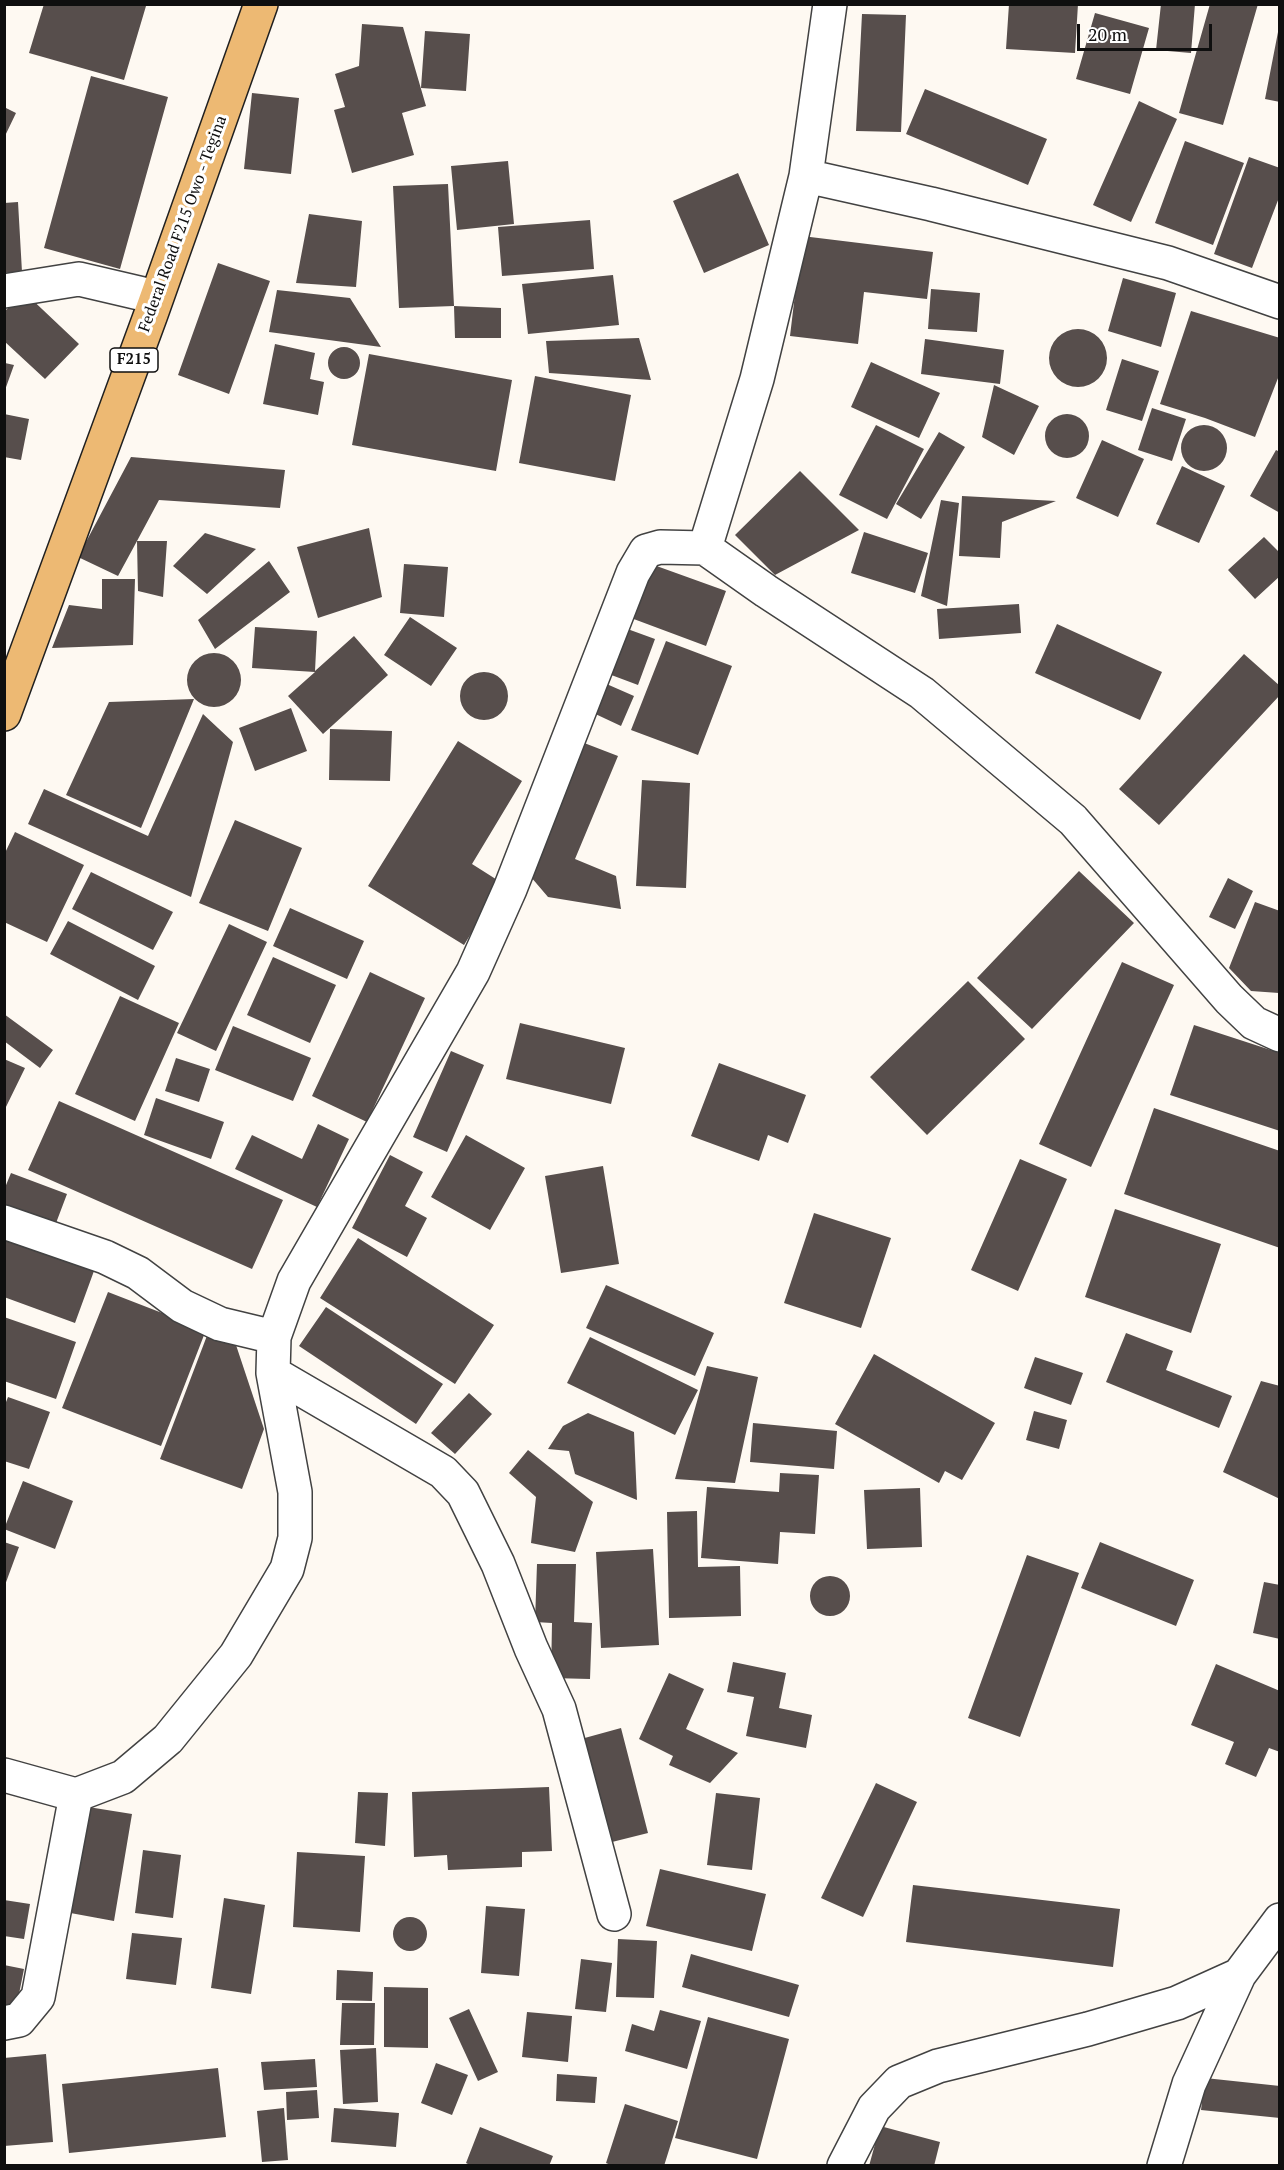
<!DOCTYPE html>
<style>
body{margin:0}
#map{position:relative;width:1284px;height:2170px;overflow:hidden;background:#fef9f2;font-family:"PT Serif",serif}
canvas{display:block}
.frame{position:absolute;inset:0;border:6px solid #0f0f0f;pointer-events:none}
.scale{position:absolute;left:1077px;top:24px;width:135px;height:27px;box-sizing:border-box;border:3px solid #0f0f0f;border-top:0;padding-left:8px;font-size:18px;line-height:21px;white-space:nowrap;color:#0f0f0f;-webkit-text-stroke:4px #fff;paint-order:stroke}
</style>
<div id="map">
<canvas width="1284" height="2170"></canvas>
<div class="frame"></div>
<div class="scale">20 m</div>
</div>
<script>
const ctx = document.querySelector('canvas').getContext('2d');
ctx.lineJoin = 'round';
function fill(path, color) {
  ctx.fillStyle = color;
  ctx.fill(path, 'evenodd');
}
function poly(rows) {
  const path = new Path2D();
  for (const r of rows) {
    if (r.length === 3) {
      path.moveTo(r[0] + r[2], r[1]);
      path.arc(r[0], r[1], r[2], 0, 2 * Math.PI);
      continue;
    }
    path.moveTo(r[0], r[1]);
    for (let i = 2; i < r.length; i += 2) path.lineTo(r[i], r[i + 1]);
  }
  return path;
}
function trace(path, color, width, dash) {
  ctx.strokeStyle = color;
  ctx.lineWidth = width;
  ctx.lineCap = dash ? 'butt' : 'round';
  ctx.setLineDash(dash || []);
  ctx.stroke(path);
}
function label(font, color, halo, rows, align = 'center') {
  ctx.font = font + ' "PT Serif",serif';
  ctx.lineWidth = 6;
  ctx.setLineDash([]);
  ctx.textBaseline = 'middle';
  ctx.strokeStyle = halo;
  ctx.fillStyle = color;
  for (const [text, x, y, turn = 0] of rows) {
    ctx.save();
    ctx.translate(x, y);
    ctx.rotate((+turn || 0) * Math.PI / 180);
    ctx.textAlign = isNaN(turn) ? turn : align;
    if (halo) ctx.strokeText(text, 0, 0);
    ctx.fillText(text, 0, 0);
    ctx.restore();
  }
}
fill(poly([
 [44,4,146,6,124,80,29,53],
 [1009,4,1078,4,1075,53,1006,49],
 [1161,4,1195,4,1191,53,1156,50],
 [1210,4,1258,4,1223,125,1179,113],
 [1095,13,1149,28,1130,94,1076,79],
 [862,14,906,15,901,132,856,131],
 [362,24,403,27,426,106,402,113,414,155,352,173,334,110,345,107,335,74,359,66],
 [425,31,470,34,466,91,421,88],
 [1278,32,1280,32,1280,102,1265,99],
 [91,76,168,97,120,269,44,248],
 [925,89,1047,139,1028,185,906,134],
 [252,93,299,98,291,174,244,169],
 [1139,101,1177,119,1131,222,1093,205],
 [4,107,16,113,4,138],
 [1185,141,1244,163,1213,245,1155,223],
 [1249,157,1280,168,1280,195,1252,268,1214,254],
 [508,161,514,224,457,230,451,166],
 [738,173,769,245,704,273,673,201],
 [448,184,454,306,501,308,501,338,455,338,454,306,399,308,393,186],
 [18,202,22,272,4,273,4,203],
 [309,214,362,221,356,287,296,283],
 [590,220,594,269,502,276,498,227],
 [802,236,933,252,927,299,864,292,858,344,790,336],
 [218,263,270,281,229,394,178,375],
 [613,275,619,325,528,334,522,284],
 [1123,278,1176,293,1161,347,1108,331],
 [931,289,980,293,977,332,928,329],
 [277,290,350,298,381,347,269,332],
 [24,292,79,344,45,379,4,341,4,312],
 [1191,311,1280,338,1280,373,1255,437,1205,418,1160,404],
 [1078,358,29],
 [639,338,651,380,549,373,546,341],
 [925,339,1004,350,1000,384,921,374],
 [275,344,315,353,310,379,324,382,318,415,263,404],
 [344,363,16],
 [369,354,512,380,496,471,352,445],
 [1122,359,1159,371,1142,421,1106,410],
 [871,362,940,393,919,438,851,407],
 [5,363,14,365,5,390],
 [535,376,631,395,615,481,519,463],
 [994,385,1039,406,1014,455,982,437],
 [1152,408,1186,419,1172,461,1138,450],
 [4,414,29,419,21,460,4,457],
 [1067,436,22],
 [876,425,924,449,887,519,839,495],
 [1204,448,23],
 [939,432,965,447,921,519,896,504],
 [1102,440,1144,459,1118,517,1076,498],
 [1276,450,1280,452,1280,513,1250,496],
 [131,457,285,470,280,508,159,500,137,541,167,541,163,597,138,591,137,541,118,576,78,557],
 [1182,466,1225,486,1199,543,1156,524],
 [800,471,859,530,775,575,735,535],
 [962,496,1056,501,1002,522,1000,558,959,556],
 [941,500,959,503,947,606,921,596],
 [369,528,382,597,318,618,297,547],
 [864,532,928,553,915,593,851,573],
 [205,533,256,549,207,594,173,566],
 [1264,537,1280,553,1280,576,1255,599,1228,570],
 [269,561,290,592,215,649,198,620],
 [404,564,448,567,444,617,400,613],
 [651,564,726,591,706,646,631,618],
 [102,579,135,579,133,645,52,648,69,605,102,609],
 [1019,604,1021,633,939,639,937,609],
 [410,617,457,648,431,686,384,655],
 [1057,624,1162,672,1140,720,1035,673],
 [255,627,317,631,315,671,354,636,388,675,323,734,288,696,315,672,252,668],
 [622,627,655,639,638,685,606,673],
 [666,641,732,666,698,755,631,730],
 [214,680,27],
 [1244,654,1280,686,1280,695,1159,825,1119,789],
 [484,696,24],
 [602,682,634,696,621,726,589,711],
 [194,699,141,828,66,795,109,702],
 [291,708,307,751,255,771,239,728],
 [203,714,233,742,191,897,28,824,44,789,148,836],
 [330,729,392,731,390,781,329,780],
 [458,741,522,781,472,864,502,883,464,945,368,886],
 [579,741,618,756,575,859,616,876,621,909,548,897,525,870],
 [642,780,690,783,686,888,636,886],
 [235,820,302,848,268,931,199,903],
 [15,832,84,865,47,942,4,922,4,855],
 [1079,871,1134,923,1032,1029,977,978],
 [91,872,173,912,153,950,72,909],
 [1228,878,1253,891,1235,929,1209,917],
 [1255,902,1280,911,1279,993,1251,991,1229,968],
 [290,908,364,941,347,979,273,946],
 [68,921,155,966,138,1000,50,954],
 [229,924,267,942,216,1051,177,1033],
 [273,957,336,985,310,1043,247,1015],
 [1122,962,1174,985,1091,1167,1039,1144],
 [370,972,425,998,367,1122,312,1096],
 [968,981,1025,1039,927,1135,870,1077],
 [120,996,179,1023,135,1121,75,1094],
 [4,1014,53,1050,40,1068,4,1041],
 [520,1023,625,1048,611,1104,506,1079],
 [1194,1025,1280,1053,1280,1131,1170,1095],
 [233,1026,311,1058,293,1101,215,1070],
 [451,1051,484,1065,447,1152,413,1137],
 [176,1058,210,1069,199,1102,165,1091],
 [4,1059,25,1068,4,1111],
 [719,1063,806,1095,788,1143,768,1135,759,1161,691,1136],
 [156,1098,224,1122,211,1159,144,1135],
 [59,1101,283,1200,252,1269,28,1170],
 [1154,1108,1280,1151,1280,1248,1124,1194],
 [318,1124,349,1139,317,1207,235,1169,252,1135,302,1159],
 [466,1135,525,1168,490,1230,431,1197],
 [390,1155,423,1172,405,1206,427,1218,407,1257,352,1228],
 [1020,1159,1067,1179,1018,1291,971,1270],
 [603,1166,619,1264,561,1273,545,1176],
 [11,1173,67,1194,53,1231,4,1212,4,1190],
 [1115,1209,1221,1244,1191,1333,1085,1297],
 [814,1213,891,1238,861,1328,784,1303],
 [4,1226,98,1260,75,1323,4,1297],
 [358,1238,494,1325,455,1384,320,1298],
 [606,1285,714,1333,695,1376,586,1328],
 [108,1292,206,1330,161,1446,62,1408],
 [326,1307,443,1384,416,1424,299,1346],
 [4,1317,76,1342,56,1399,4,1381],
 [208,1333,235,1342,264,1429,242,1489,160,1459],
 [1126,1333,1173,1351,1166,1370,1232,1396,1219,1428,1106,1382],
 [590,1337,698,1390,675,1435,567,1383],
 [874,1354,995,1423,962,1480,945,1471,939,1483,835,1424],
 [1035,1357,1083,1373,1071,1405,1024,1388],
 [707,1366,758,1377,735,1483,675,1479],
 [1261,1381,1280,1386,1280,1499,1223,1472],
 [469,1393,492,1414,455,1454,431,1433],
 [8,1397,50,1412,29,1469,4,1461,4,1407],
 [1034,1411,1067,1420,1059,1449,1026,1440],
 [588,1413,634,1432,637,1500,575,1474,569,1451,548,1449,563,1426],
 [753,1423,837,1431,834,1469,750,1462],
 [528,1450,593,1502,575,1552,531,1543,536,1497,509,1473],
 [780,1473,819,1475,815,1534,780,1532,778,1564,701,1558,707,1487,779,1492],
 [23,1481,73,1501,55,1549,4,1529],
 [920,1488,922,1547,867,1549,864,1490],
 [697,1511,698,1567,740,1566,741,1616,669,1618,667,1512],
 [4,1542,19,1547,5,1585,4,1585],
 [1100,1542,1194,1580,1176,1626,1081,1588],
 [653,1549,659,1645,601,1648,596,1552],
 [1027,1555,1079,1573,1020,1737,968,1718],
 [537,1564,576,1564,574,1622,592,1623,590,1679,551,1678,552,1623,535,1622],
 [830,1596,20],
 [1264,1582,1280,1585,1280,1639,1253,1633],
 [733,1662,786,1673,779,1708,812,1715,806,1748,746,1736,754,1697,727,1692],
 [1216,1664,1280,1691,1280,1752,1269,1748,1256,1777,1225,1764,1234,1742,1191,1725],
 [669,1673,704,1689,686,1729,738,1753,710,1783,669,1765,673,1756,639,1739],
 [621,1728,648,1833,608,1843,581,1739],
 [876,1783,917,1802,863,1917,821,1898],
 [549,1787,552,1851,522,1852,522,1867,448,1870,447,1855,414,1857,412,1792],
 [358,1792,388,1793,385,1846,355,1843],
 [716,1793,760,1798,752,1870,707,1865],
 [82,1806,132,1814,114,1921,65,1912],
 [143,1850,181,1855,173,1918,135,1913],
 [297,1852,365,1856,360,1932,293,1927],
 [660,1869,766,1894,752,1951,646,1926],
 [913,1885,1120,1909,1113,1967,906,1942],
 [224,1898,265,1905,251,1994,211,1988],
 [4,1900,30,1904,24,1939,4,1936],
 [486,1906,525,1909,519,1976,481,1973],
 [410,1934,17],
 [132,1933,182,1938,176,1985,126,1979],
 [618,1939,657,1941,654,1998,616,1997],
 [691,1954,799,1985,789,2017,682,1987],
 [581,1959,612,1963,606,2012,575,2009],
 [4,1965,24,1969,16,2009,4,2006],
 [337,1970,373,1972,372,2001,336,2000],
 [384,1987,428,1988,428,2048,384,2047],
 [342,2003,375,2003,374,2045,340,2045],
 [469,2009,498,2072,478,2081,449,2018],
 [660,2010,701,2021,687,2069,625,2051,632,2024,654,2031],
 [527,2012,572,2016,568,2062,522,2057],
 [708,2017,789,2039,757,2159,675,2138],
 [376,2048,378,2102,343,2104,340,2050],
 [46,2054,53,2142,4,2146,4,2058],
 [315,2059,317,2087,264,2090,261,2062],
 [436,2063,468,2075,452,2115,421,2103],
 [218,2068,226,2137,69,2153,62,2084],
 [557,2074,597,2077,595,2103,556,2101],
 [1205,2078,1280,2086,1280,2118,1201,2110],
 [317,2090,319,2118,287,2120,286,2092],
 [625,2104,678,2121,664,2166,613,2166,606,2163],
 [284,2108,288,2160,262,2162,257,2111],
 [334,2108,399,2113,396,2147,331,2142],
 [880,2126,940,2142,934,2166,869,2166],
 [480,2127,553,2156,549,2166,472,2166,466,2163]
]), '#574e4c');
const minor = poly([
 [806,176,931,204,1168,263,1280,302],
 [4,291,79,279,156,297],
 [705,548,757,379,806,176,830,4],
 [4,1222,105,1257,138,1273,182,1306,220,1324,274,1337],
 [273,1373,443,1472,463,1493,498,1564,531,1648,559,1709,614,1914],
 [4,1775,76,1795,123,1777,168,1739,236,1655,287,1569,295,1538,295,1492,273,1373,274,1337,294,1281,473,972,510,889,633,573,646,551,660,547,705,548,766,591,922,693,1073,820,1229,999,1254,1023,1280,1035],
 [4,2023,19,2020,38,1997,76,1795],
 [844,2166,874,2108,899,2082,938,2066,1088,2029,1177,2003,1239,1975],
 [1164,2166,1189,2084,1239,1975,1280,1920]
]);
const major = poly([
 [4,714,151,314,261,4]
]);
trace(minor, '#424242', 36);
trace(major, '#202020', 36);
trace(minor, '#fff', 33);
trace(major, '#edb973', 33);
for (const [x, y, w] of [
 [134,360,48]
]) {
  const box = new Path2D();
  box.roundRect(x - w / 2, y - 12, w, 24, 4.5);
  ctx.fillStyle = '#fff';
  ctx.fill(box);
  trace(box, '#0f0f0f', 1.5);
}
label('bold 15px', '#0f0f0f', null, [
 ["F215",134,360]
]);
label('16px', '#0f0f0f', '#fff', [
 ["Federal Road F215 Owo - Tegina",183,224,-70]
]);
</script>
